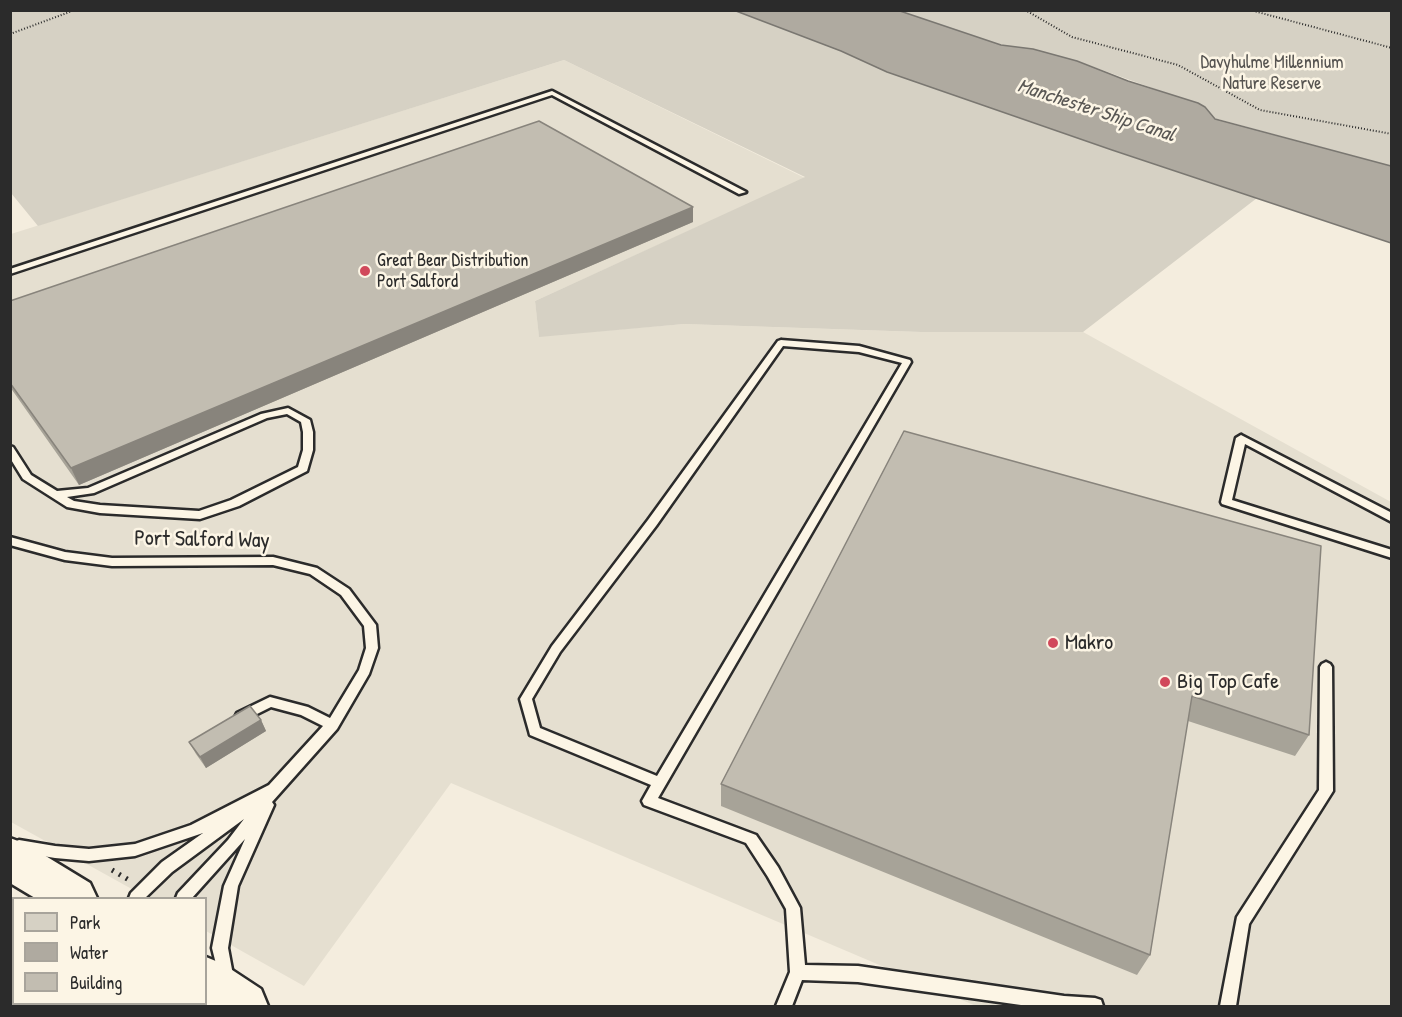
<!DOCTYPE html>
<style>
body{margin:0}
#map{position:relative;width:1402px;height:1017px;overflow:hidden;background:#f4edde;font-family:"Patrick Hand",sans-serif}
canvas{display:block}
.frame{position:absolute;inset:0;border:12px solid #2b2b2b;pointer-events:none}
.legend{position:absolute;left:12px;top:897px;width:195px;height:108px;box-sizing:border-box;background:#fcf5e5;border:2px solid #a8a49b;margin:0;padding:8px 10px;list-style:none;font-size:18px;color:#2b2b2b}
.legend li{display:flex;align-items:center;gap:12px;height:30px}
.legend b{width:30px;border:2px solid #a8a49b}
</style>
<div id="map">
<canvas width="1402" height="1017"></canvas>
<div class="frame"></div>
<ul class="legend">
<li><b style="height:16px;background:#d6d1c4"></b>Park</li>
<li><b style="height:16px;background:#afaaa0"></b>Water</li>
<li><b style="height:16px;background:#c2bdb1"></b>Building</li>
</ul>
</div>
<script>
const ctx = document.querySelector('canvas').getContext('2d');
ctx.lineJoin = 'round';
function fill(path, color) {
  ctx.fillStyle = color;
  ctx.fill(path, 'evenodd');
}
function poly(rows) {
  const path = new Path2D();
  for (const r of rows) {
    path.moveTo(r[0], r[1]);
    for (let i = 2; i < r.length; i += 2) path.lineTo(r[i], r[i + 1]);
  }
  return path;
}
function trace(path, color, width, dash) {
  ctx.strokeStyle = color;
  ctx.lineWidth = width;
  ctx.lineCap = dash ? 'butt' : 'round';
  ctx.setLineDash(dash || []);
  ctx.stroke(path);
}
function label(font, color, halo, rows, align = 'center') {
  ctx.font = font + ' "Patrick Hand",sans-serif';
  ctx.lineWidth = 5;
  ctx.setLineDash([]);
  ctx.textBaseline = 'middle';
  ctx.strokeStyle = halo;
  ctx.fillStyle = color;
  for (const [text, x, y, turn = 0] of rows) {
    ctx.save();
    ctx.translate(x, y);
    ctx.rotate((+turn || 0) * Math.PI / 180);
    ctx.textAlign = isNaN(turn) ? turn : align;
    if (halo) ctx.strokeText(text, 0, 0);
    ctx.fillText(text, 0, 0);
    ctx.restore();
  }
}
fill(poly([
 [564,60,805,178,535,301,539,336,684,324,921,332,1083,332,1391,502,1391,1006,976,1006,451,783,304,986,206,931,206,898,148,898,11,822,11,234]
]), '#e5dfd0');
fill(poly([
 [10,11,736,11,841,51,887,72,1257,198,1083,332,921,332,684,324,539,337,535,301,805,177,564,60,38,226,11,193],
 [900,11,1391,11,1391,166,1214,118,1205,107,1077,61,1033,49,1001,45]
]), '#d6d1c4');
const water = poly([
 [736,11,900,11,1001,45,1033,49,1077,61,1128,81,1198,103,1205,107,1215,119,1391,166,1391,243,1112,150,887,72,841,51,736,11]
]);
fill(water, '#afaaa0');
trace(water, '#7a7771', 1.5);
const service = poly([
 [552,91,746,192,739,194,552,95,10,274,10,269,552,91],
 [781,340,859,346,910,360,911,362,658,798,756,835,778,867,800,908,805,965,858,966,1064,996,1095,998,1101,1000,1103,1006,1028,1006,858,982,802,980,792,1006,776,1006,790,972,786,909,768,877,746,843,644,805,642,801,651,785,530,735,529,731,520,699,552,646,648,520,778,341,781,340],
 [783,346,859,352,902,363,657,776,540,728,532,699,560,652,656,526,783,346],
 [288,408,310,420,313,432,313,450,307,471,239,506,200,519,100,513,67,507,23,479,10,458,10,446,13,447,31,475,57,491,88,488,261,414,288,408],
 [287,414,301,422,303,432,303,450,298,467,231,500,199,511,100,505,74,501,67,497,94,493,267,418,287,414],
 [1241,435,1392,513,1392,522,1245,444,1232,500,1392,550,1392,558,1222,504,1221,502,1236,438,1241,435],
 [10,537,65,552,112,558,273,557,317,568,349,589,376,625,378,648,369,674,337,729,272,802,274,805,238,886,228,948,233,975,230,980,225,983,220,980,212,948,224,886,245,839,192,898,176,898,178,893,228,840,244,819,172,872,145,898,129,898,131,893,162,862,203,833,135,856,89,861,55,858,19,852,14,850,12,846,14,842,19,840,55,846,89,849,135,844,191,825,269,785,323,726,301,715,271,707,241,722,237,721,235,717,237,713,270,697,308,707,330,718,359,670,366,648,364,626,341,595,310,574,273,565,112,566,65,560,10,545,10,537],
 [1326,662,1330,664,1332,667,1333,791,1249,924,1236,1006,1220,1006,1237,917,1319,790,1320,667,1322,664,1326,662],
 [57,1004,74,1004,73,1006,56,1006,57,1004]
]);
const trunk = poly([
 [10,838,26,844,90,883,97,898,35,898,10,883,10,838],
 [10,948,14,950,14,998,10,996,10,948],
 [206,957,223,964,261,989,268,1006,201,1006,197,1004,206,1004,206,957],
 [28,1004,81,1004,82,1006,29,1006,28,1004]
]);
trace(service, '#2b2b2b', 5);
trace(trunk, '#2b2b2b', 5);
trace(poly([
 [1025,10,1072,37,1178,65,1260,110,1392,134],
 [1250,10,1392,48],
 [10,34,75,10]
]), '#2b2b2b', 2, [1, 2]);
trace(poly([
 [112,870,129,880],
 [170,1006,172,1004]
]), '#2b2b2b', 5, [2, 6]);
fill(service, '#fcf5e5');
fill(trunk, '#fcf5e5');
fill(poly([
 [693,222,79,485,10,387,10,301],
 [904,431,1309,735,1295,756,1188,721,1150,955,1137,975,721,806,721,784],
 [261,720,266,731,206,768,196,754,189,742]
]), '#a7a398');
fill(poly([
 [693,207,693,222,79,485,71,468],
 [261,720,266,731,206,768,200,757]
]), '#88847c');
const building = poly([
 [539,121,693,207,71,468,10,383,10,301,539,121],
 [904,431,1321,546,1309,735,1192,696,1150,955,721,784,904,431],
 [250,706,261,720,200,757,189,742,250,706]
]);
fill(building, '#c2bdb1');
trace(building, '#88847c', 1.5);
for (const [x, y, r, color] of [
 [365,271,6,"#d1495b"],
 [1053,643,6,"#d1495b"],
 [1165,682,6,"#d1495b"]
]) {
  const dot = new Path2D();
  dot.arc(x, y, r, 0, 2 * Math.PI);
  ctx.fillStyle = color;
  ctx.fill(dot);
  trace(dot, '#fcf5e5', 2);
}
label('18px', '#565451', '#fcf5e5', [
 ["Davyhulme Millennium",1272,63],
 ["Nature Reserve",1272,84]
]);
label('18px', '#2b2b2b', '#fcf5e5', [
 ["Great Bear Distribution",377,261],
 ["Port Salford",377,282]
], 'left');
label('italic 20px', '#595754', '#fcf5e5', [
 ["Manchester Ship Canal",1096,111,18]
]);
label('22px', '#2b2b2b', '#fcf5e5', [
 ["Port Salford Way",202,540,1]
]);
label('22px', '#2b2b2b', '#fcf5e5', [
 ["Makro",1065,643],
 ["Big Top Cafe",1177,682]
], 'left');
</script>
